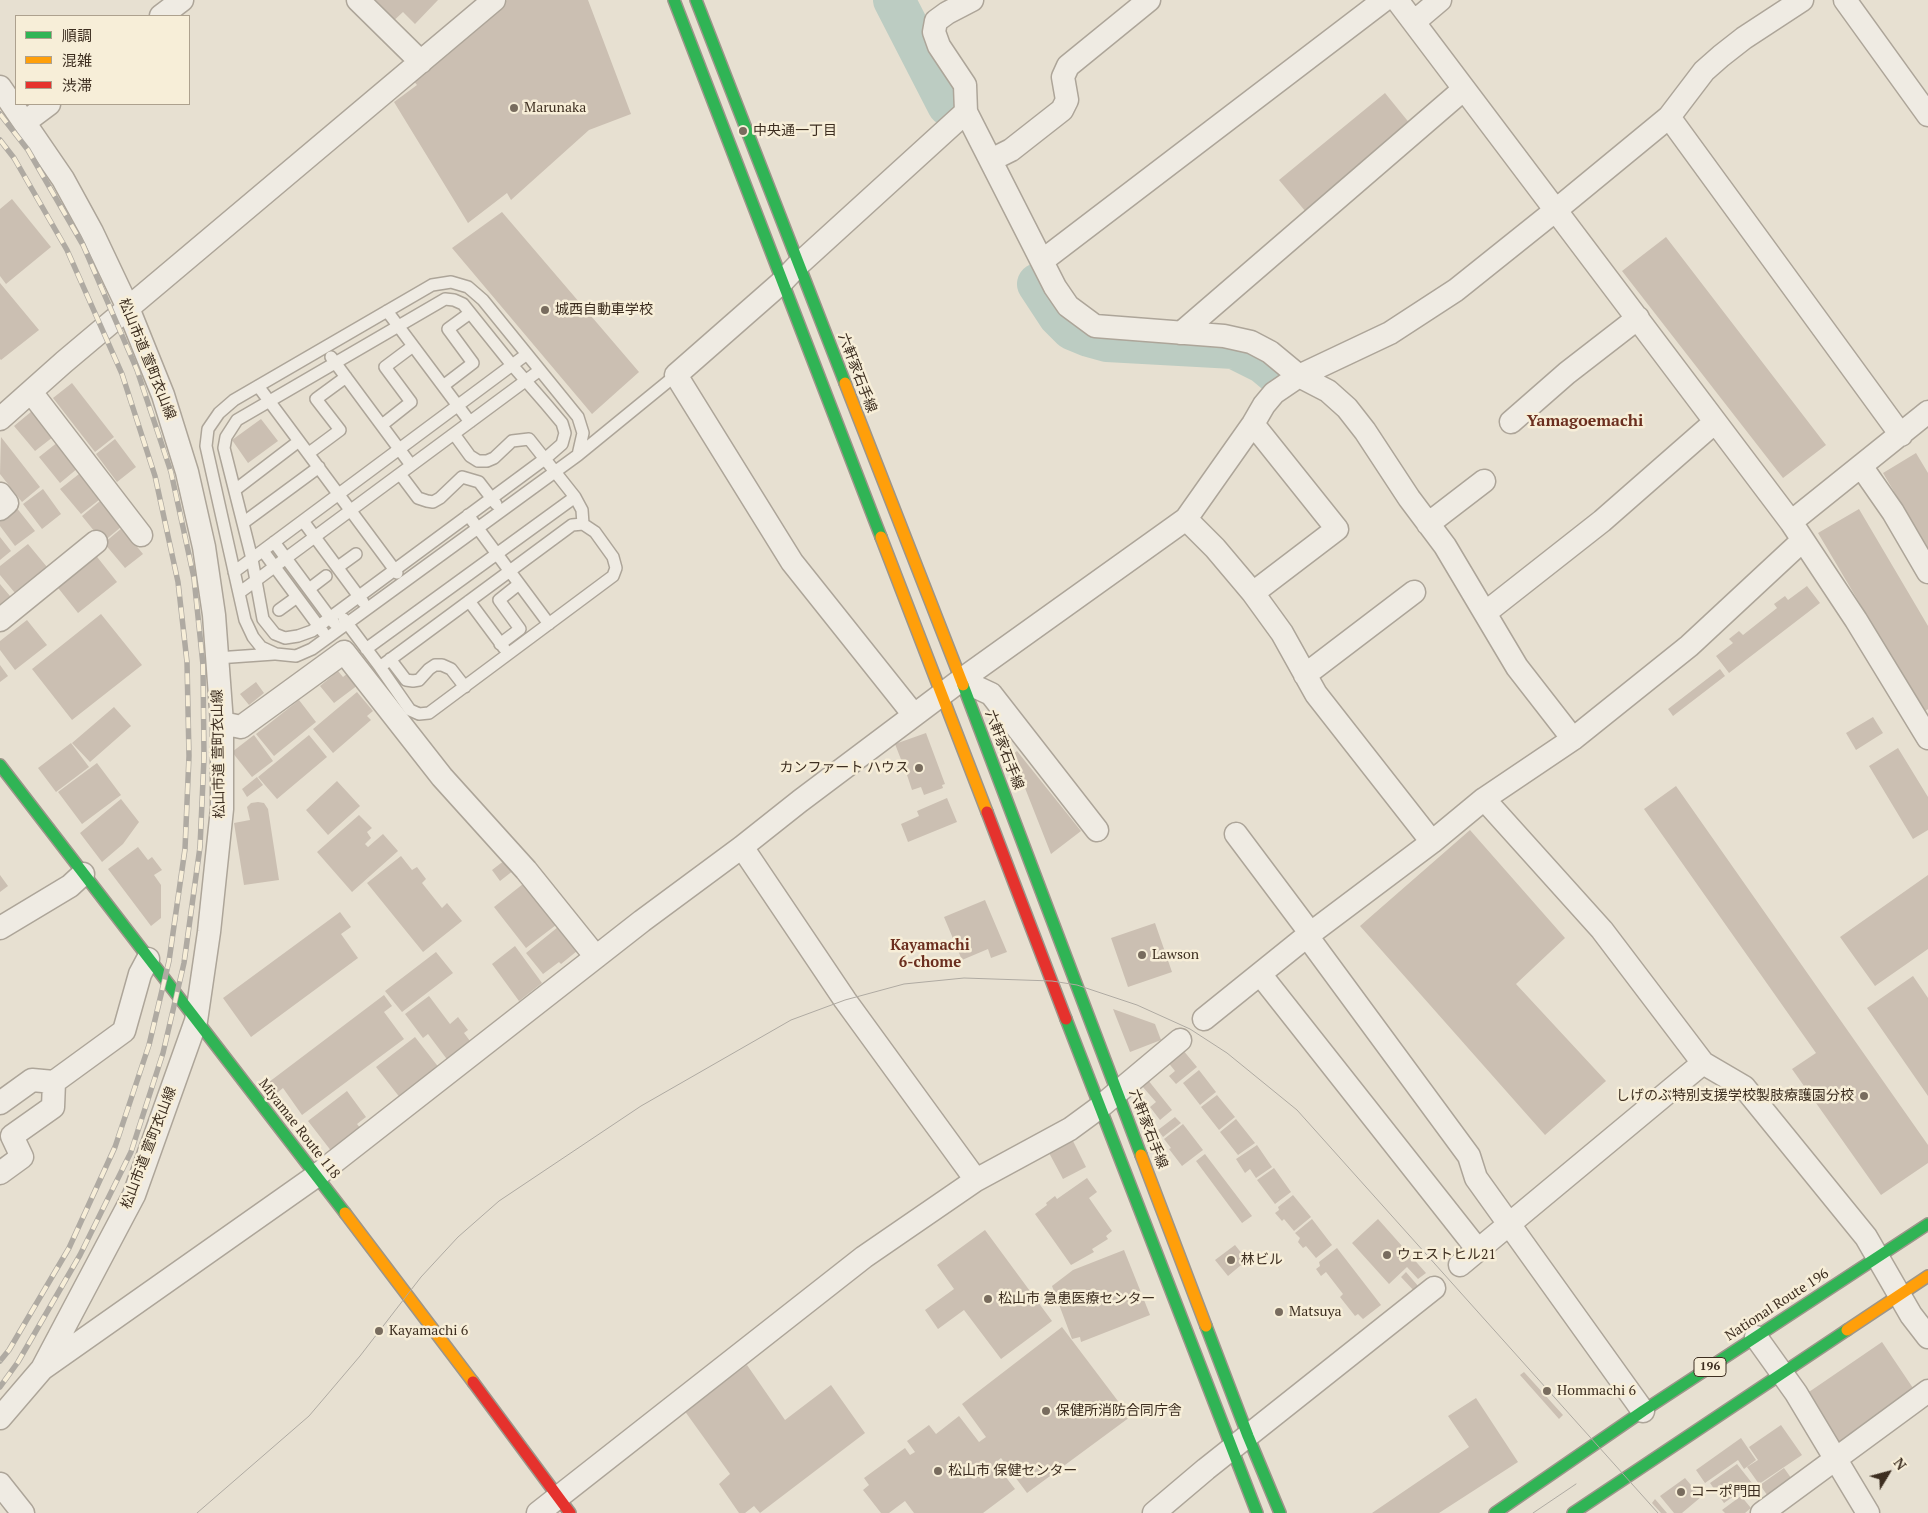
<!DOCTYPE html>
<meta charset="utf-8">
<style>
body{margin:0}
#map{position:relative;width:1928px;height:1513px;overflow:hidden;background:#e7e0d1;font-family:"PT Serif","Noto Sans JP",serif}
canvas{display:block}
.legend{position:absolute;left:15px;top:15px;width:175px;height:90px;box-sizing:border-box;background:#f7eed8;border:1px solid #ada18e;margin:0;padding:6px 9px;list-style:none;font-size:15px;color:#3d2e20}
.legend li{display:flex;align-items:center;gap:10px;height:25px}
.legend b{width:25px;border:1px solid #ada18e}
.north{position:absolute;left:1863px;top:1448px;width:50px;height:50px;-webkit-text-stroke:4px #f7eed8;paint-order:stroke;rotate:53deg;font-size:14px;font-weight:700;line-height:20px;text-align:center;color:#3d2e20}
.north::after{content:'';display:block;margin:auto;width:18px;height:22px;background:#3d2e20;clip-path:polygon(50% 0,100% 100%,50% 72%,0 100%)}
</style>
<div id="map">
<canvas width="1928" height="1513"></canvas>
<ul class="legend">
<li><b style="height:6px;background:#30b455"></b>順調</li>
<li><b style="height:6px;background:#ff9f0a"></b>混雑</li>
<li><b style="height:6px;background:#e5322d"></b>渋滞</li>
</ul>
<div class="north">N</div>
</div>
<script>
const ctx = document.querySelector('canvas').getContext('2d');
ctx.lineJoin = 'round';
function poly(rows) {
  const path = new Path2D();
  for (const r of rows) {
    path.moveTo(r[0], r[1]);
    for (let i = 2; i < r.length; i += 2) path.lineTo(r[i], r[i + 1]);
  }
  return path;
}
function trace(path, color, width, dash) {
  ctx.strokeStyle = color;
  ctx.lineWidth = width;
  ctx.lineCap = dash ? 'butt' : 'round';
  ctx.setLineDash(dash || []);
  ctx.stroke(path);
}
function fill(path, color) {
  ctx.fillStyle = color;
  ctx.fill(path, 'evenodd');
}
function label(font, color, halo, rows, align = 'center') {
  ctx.font = font + ' "PT Serif","Noto Sans JP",serif';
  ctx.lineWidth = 5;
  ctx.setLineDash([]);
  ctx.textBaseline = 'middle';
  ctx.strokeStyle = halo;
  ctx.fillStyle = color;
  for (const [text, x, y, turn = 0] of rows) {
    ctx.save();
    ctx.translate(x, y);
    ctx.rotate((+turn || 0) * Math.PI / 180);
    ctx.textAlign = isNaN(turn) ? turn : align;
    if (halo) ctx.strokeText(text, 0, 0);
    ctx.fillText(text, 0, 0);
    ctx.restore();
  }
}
trace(poly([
 [894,0,948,105],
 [1038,284,1059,316,1072,329,1089,336,1107,341,1234,348,1264,363,1276,373]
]), '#bcccc2', 42);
fill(poly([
 [364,0,438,0,415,24,403,12,389,25],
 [507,0,588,0,631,114,589,130,511,200,507,193,468,223,394,102,417,85,412,79],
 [1385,93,1411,125,1306,212,1279,180],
 [12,199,51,247,6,284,0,276,0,209],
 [502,212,639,372,592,414,452,248],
 [1666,237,1826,445,1783,478,1622,271],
 [0,283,39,330,1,360,0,359],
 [72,383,114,437,95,452,53,398],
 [32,411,53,437,35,451,14,426],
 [261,419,278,441,248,463,232,440],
 [1,437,40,487,22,502,0,474],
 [115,439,136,467,117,482,96,454],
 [58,442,78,468,60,483,39,457],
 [1916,453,1928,473,1928,549,1883,473],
 [79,474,99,500,81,514,60,489],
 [43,489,61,514,42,529,23,504],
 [100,501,121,527,103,542,82,516],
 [16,507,35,531,15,546,0,526,0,519],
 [1859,509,1928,626,1928,709,1924,712,1818,533],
 [122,528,143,554,125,568,104,543],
 [0,537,11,551,0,560],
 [28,544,47,567,15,593,0,575,0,566],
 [94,553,117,582,78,613,55,584],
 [0,584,15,602,0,614],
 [1807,586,1820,603,1729,673,1716,656,1733,643,1729,639,1739,631,1743,635,1777,608,1774,604,1785,596,1788,600],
 [101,614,142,665,72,720,32,669],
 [27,620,47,645,15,670,0,650,0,641],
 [0,665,8,676,0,682],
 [1720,669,1725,676,1673,716,1668,709],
 [338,671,343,677,348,673,358,685,334,703,320,686],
 [256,682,264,693,249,705,240,694],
 [357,692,373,711,367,716,371,720,333,753,313,729],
 [299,700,316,722,274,756,256,734],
 [114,707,131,726,90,762,72,743],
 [1873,717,1883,733,1856,750,1846,733],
 [926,733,945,784,942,785,943,788,924,795,921,787,912,790,906,772,900,772,897,764,902,762,895,744],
 [254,735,273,761,252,777,232,752],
 [309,735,327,757,277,799,258,777],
 [71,743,89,767,56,792,38,768],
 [1898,748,1928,797,1928,830,1913,839,1869,766],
 [1017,751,1081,831,1051,854,1012,755],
 [97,763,121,795,82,824,58,792],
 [257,777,263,785,247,797,242,789],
 [337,781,360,806,328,835,306,810],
 [1676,786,1928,1145,1928,1163,1881,1195,1792,1069,1816,1053,1644,809],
 [947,798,957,822,908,842,901,824,919,816,917,811],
 [121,799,139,822,123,844,102,862,80,833],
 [258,802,264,803,268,809,279,880,244,885,234,823,250,820,247,807,251,803],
 [359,815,372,828,367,832,371,838,365,844,368,847,383,834,398,851,352,892,317,852],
 [1470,830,1565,938,1516,984,1606,1081,1545,1135,1360,926],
 [138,847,148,860,152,857,162,870,154,875,161,885,161,918,151,926,108,869],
 [401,856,412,870,417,867,426,879,422,883,442,908,447,903,462,921,423,952,367,883],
 [505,860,514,870,500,881,492,870],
 [0,875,8,886,0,892],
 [1928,875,1928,949,1875,986,1840,937],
 [523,884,556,925,526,948,494,907],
 [985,900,1007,952,991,958,988,949,962,960,944,917],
 [340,912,351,927,341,934,358,958,251,1037,223,998],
 [1155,923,1172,972,1128,987,1111,938],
 [558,927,577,951,561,964,559,962,543,974,526,953],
 [515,946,542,983,519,1001,492,964],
 [436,952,453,973,402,1012,385,991],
 [1913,976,1928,998,1928,1096,1867,1008],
 [384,995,392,1006,384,1012,404,1039,302,1115,283,1088,277,1093,269,1082],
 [429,996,450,1024,458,1017,468,1030,464,1033,473,1045,449,1062,428,1034,423,1038,405,1014],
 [1113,1009,1155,1024,1161,1040,1130,1052],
 [415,1037,440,1069,401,1099,376,1067],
 [1178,1044,1197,1067,1176,1084,1169,1076,1175,1071,1163,1056],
 [1140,1070,1172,1110,1160,1120,1150,1107,1156,1102,1142,1086],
 [1199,1070,1216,1092,1200,1105,1183,1083],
 [347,1091,366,1117,357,1124,361,1129,332,1152,308,1121],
 [1217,1095,1235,1117,1219,1130,1201,1107],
 [1175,1117,1181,1123,1163,1137,1158,1130],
 [1236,1119,1255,1143,1238,1155,1220,1132],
 [1183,1124,1203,1150,1182,1166,1169,1149,1171,1148,1164,1139],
 [1072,1139,1086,1167,1063,1179,1048,1151],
 [1257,1145,1272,1167,1256,1178,1250,1169,1245,1173,1236,1159],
 [1205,1154,1252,1216,1242,1223,1196,1161],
 [1274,1168,1291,1192,1275,1204,1257,1180],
 [1087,1178,1097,1192,1089,1198,1112,1231,1106,1236,1108,1239,1092,1249,1094,1252,1071,1265,1035,1214,1047,1205,1046,1203,1055,1196,1057,1199],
 [1293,1195,1311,1217,1294,1231,1284,1219,1282,1221,1275,1213,1279,1210,1278,1207],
 [1312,1219,1332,1245,1316,1258,1306,1246,1303,1248,1298,1242,1300,1238,1295,1233],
 [1378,1219,1426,1273,1418,1279,1407,1267,1389,1284,1352,1243],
 [985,1230,1052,1321,1001,1359,964,1310,938,1329,925,1310,954,1289,937,1265],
 [1235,1245,1247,1260,1228,1276,1215,1260],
 [1337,1248,1381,1305,1363,1319,1358,1314,1355,1316,1340,1297,1343,1294,1326,1272,1321,1276,1316,1269,1320,1266,1319,1262],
 [1124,1250,1150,1315,1081,1342,1080,1337,1072,1339,1052,1286,1073,1270],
 [1406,1272,1419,1287,1415,1292,1401,1277],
 [1062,1327,1130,1417,1027,1493,1001,1458,995,1463,1015,1489,983,1513,914,1513,905,1501,889,1513,881,1513,863,1490,869,1485,864,1478,905,1448,910,1455,915,1452,907,1441,929,1425,936,1434,959,1416,979,1442,986,1437,962,1404],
 [1882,1342,1915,1391,1839,1443,1806,1394],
 [747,1365,785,1420,831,1385,865,1433,760,1513,754,1506,745,1513,739,1513,719,1484,730,1474,684,1410],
 [1524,1372,1563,1415,1559,1419,1520,1375],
 [1476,1398,1518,1462,1439,1513,1372,1513,1469,1447,1448,1416],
 [1781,1425,1802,1455,1759,1484,1747,1467,1758,1460,1749,1447],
 [1741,1438,1756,1460,1744,1469,1738,1460,1705,1483,1696,1470],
 [1737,1464,1752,1483,1724,1503,1710,1483],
 [1784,1468,1794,1482,1770,1499,1760,1485],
 [1685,1478,1701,1497,1682,1513,1674,1513,1660,1496],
 [1741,1496,1751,1508,1745,1513,1725,1513,1722,1510],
 [1655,1499,1667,1513,1661,1513,1652,1503]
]), '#cbbfb2');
const lane = poly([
 [445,299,454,300,463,304,512,365,546,404,562,423,565,433,562,444,546,458,312,631,298,636,285,638,275,634,263,619,252,559,224,448,226,437,237,420,445,299],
 [387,311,470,422],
 [331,357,411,465],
 [258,386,397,573],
 [443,386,473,363,448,329,470,313],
 [382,425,411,402,385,367,413,346],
 [454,434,470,456,478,461,487,461,494,458,512,441,529,439,575,497,582,510,583,524],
 [309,453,340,430,316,399,346,377],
 [578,455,583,433,578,417,483,300,468,287,451,282,432,285,234,400,219,413,208,429,206,446,245,620,253,637,261,647,276,654,296,656,312,649,578,455,676,375],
 [400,474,418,498,427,501,433,502,440,498,462,477,479,482,496,504],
 [235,490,299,441],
 [468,515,549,624],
 [303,521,363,602],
 [243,523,319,467],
 [274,542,334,623],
 [263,551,323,632],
 [338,567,356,554],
 [234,572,527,354],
 [309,589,326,576],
 [239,593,540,370],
 [469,601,504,648],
 [279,610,297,597],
 [344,619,380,667,572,525,583,524,595,532,613,557,616,568,613,576,429,713,419,714,410,710,380,667],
 [500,644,520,629,499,600,519,584],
 [366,649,575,497],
 [217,658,274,654],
 [390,659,406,680,413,681,419,680,429,669,435,665,442,665,451,669,465,687]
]);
const street = poly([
 [358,0,421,62],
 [972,0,947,13,936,21,934,32,939,46,965,85,966,112,1055,287,1068,306,1095,326,1224,336,1251,342,1270,352,1299,376,1328,391,1347,408,1365,431,1409,498,1445,546,1517,667,1573,739],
 [1397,0,1791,522,1856,620,1928,738],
 [1845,0,1928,115],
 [161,16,182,0],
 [1414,22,1440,0],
 [0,87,63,179,92,232,128,308,163,395,187,472,204,547,214,615,222,723,222,809,209,932,196,1021,134,1195,42,1369,0,1418],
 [1669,117,1901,435],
 [25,122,49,104],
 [991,160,1011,150,1062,110,1067,100,1063,77,1068,66,1149,0],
 [1042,261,1384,0],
 [1181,333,1464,89],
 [31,392,141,535],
 [0,419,64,362,494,0],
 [1511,422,1567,373,1638,318],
 [1253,424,1337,529,1253,593],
 [1861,466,1893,512,1928,572],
 [0,494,7,503,0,509],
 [1186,519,1215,548,1253,593,1282,633,1316,694,1432,842],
 [1791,522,1928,412],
 [1428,524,1484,481],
 [1485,613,1602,521,1715,422],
 [0,620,96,542],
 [1305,675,1414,592],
 [961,680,991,694,1097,830],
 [914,715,792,562,676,375,782,282,799,264,966,112],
 [222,723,241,727,344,652,442,777,526,870,596,957],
 [1484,799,1602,930,1703,1063,1744,1087,1866,1237,1911,1315,1928,1337],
 [1236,834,1311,934],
 [742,847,845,1000,976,1180],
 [0,928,70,886,83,874],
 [1307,936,1469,1156,1476,1178,1643,1411],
 [1260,974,1478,1250],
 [1204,1019,1307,936,1432,842,1484,799,1573,739,1689,646,1802,541],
 [0,1103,32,1080,54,1082],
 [0,1173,22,1157,12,1136,53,1107,54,1082,124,1031,140,974,148,959],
 [1460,1265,1703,1063],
 [1756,1337,1796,1393,1868,1513],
 [42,1369,316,1176,642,921,742,847,800,801,961,680,1186,519,1253,424,1264,405,1274,393,1299,376,1390,333,1456,290,1556,210,1669,117,1704,71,1721,56,1744,38,1802,0],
 [0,1484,23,1513],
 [538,1513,864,1257,976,1180,1070,1129,1100,1107,1180,1040],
 [1154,1513,1206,1469,1434,1288],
 [1762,1513,1928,1391]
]);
const fast = poly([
 [674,0,881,537],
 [696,0,845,383],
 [963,685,1141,1155],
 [0,765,345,1213],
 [1066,1019,1257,1513],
 [1206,1326,1248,1436,1280,1513],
 [1495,1513,1643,1411,1928,1224],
 [1573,1513,1847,1330]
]);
const slow = poly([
 [845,383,963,685],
 [881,537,987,812],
 [1141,1155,1206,1326],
 [345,1213,473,1382],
 [1847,1330,1928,1276]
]);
const jam = poly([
 [987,812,1066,1019],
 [473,1382,570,1513]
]);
trace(lane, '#ada599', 14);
trace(street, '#ada599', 25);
trace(fast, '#9c958a', 14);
trace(slow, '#9c958a', 14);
trace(jam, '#9c958a', 14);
trace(lane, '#efebe3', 11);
trace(street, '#efebe3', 22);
trace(fast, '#30b455', 11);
trace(slow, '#ff9f0a', 11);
trace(jam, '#e5322d', 11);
trace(poly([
 [197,1513,309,1416,360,1356,421,1277,458,1237,499,1201,641,1106,791,1020,845,1000,904,984,964,978,1052,981,1077,985,1137,1005,1190,1029,1227,1053,1297,1110,1658,1513],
 [1533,1513,1576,1484]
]), '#afaaa2', 1);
const rail = poly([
 [0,114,28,150,83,245,137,370,171,472,194,578,203,665,204,758,200,847,184,963,163,1053,131,1152,80,1255,18,1362,0,1387],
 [0,140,14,158,67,250,122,374,155,476,178,582,187,662,189,756,185,849,169,961,149,1045,115,1147,69,1248,9,1350,0,1361]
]);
trace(rail, '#afaaa2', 5.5);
trace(rail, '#f7eed8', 4, [11]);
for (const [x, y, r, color] of [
 [514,108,5,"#786c5e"],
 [743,131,5,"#786c5e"],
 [545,310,5,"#786c5e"],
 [919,768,5,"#786c5e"],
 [1142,955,5,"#786c5e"],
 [1864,1096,5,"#786c5e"],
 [1387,1255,5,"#786c5e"],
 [1231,1260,5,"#786c5e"],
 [988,1299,5,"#786c5e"],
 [1279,1312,5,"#786c5e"],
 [379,1331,5,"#786c5e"],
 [1547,1391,5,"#786c5e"],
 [1046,1411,5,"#786c5e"],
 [938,1471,5,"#786c5e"],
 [1681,1492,5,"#786c5e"]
]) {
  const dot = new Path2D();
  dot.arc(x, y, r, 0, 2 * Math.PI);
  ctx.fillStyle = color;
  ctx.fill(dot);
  trace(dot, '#f7eed8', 2);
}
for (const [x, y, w] of [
 [1710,1367,32]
]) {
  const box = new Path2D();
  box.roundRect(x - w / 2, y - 9.5, w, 19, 4);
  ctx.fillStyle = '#f7eed8';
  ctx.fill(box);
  trace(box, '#3d2e20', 1);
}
label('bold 12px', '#3d2e20', null, [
 ["196",1710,1367]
]);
label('14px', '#3d2e20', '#f7eed8', [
 ["Marunaka",524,108],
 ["中央通一丁目",753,131],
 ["城西自動車学校",555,310],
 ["カンファート ハウス",909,768,"right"],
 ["Lawson",1152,955],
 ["しげのぶ特別支援学校製肢療護園分校",1854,1096,"right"],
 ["ウェストヒル21",1397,1255],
 ["林ビル",1241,1260],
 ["松山市 急患医療センター",998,1299],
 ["Matsuya",1289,1312],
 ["Kayamachi 6",389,1331],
 ["Hommachi 6",1557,1391],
 ["保健所消防合同庁舎",1056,1411],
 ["松山市 保健センター",948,1471],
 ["コーポ門田",1691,1492]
], 'left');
label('14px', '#3d2e20', '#f7eed8', [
 ["松山市道 萱町衣山線",147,359,68],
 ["六軒家石手線",857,373,69],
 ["六軒家石手線",1004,750,69],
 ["松山市道 萱町衣山線",219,754,-91],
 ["Miyamae Route 118",299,1129,52],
 ["六軒家石手線",1148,1129,69],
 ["松山市道 萱町衣山線",149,1148,-69],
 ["National Route 196",1777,1305,-33]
]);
label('bold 15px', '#6b2e1e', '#f7eed8', [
 ["Kayamachi",930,946],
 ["6-chome",930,963]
]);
label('bold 16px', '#6b2e1e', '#f7eed8', [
 ["Yamagoemachi",1585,421]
]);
</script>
